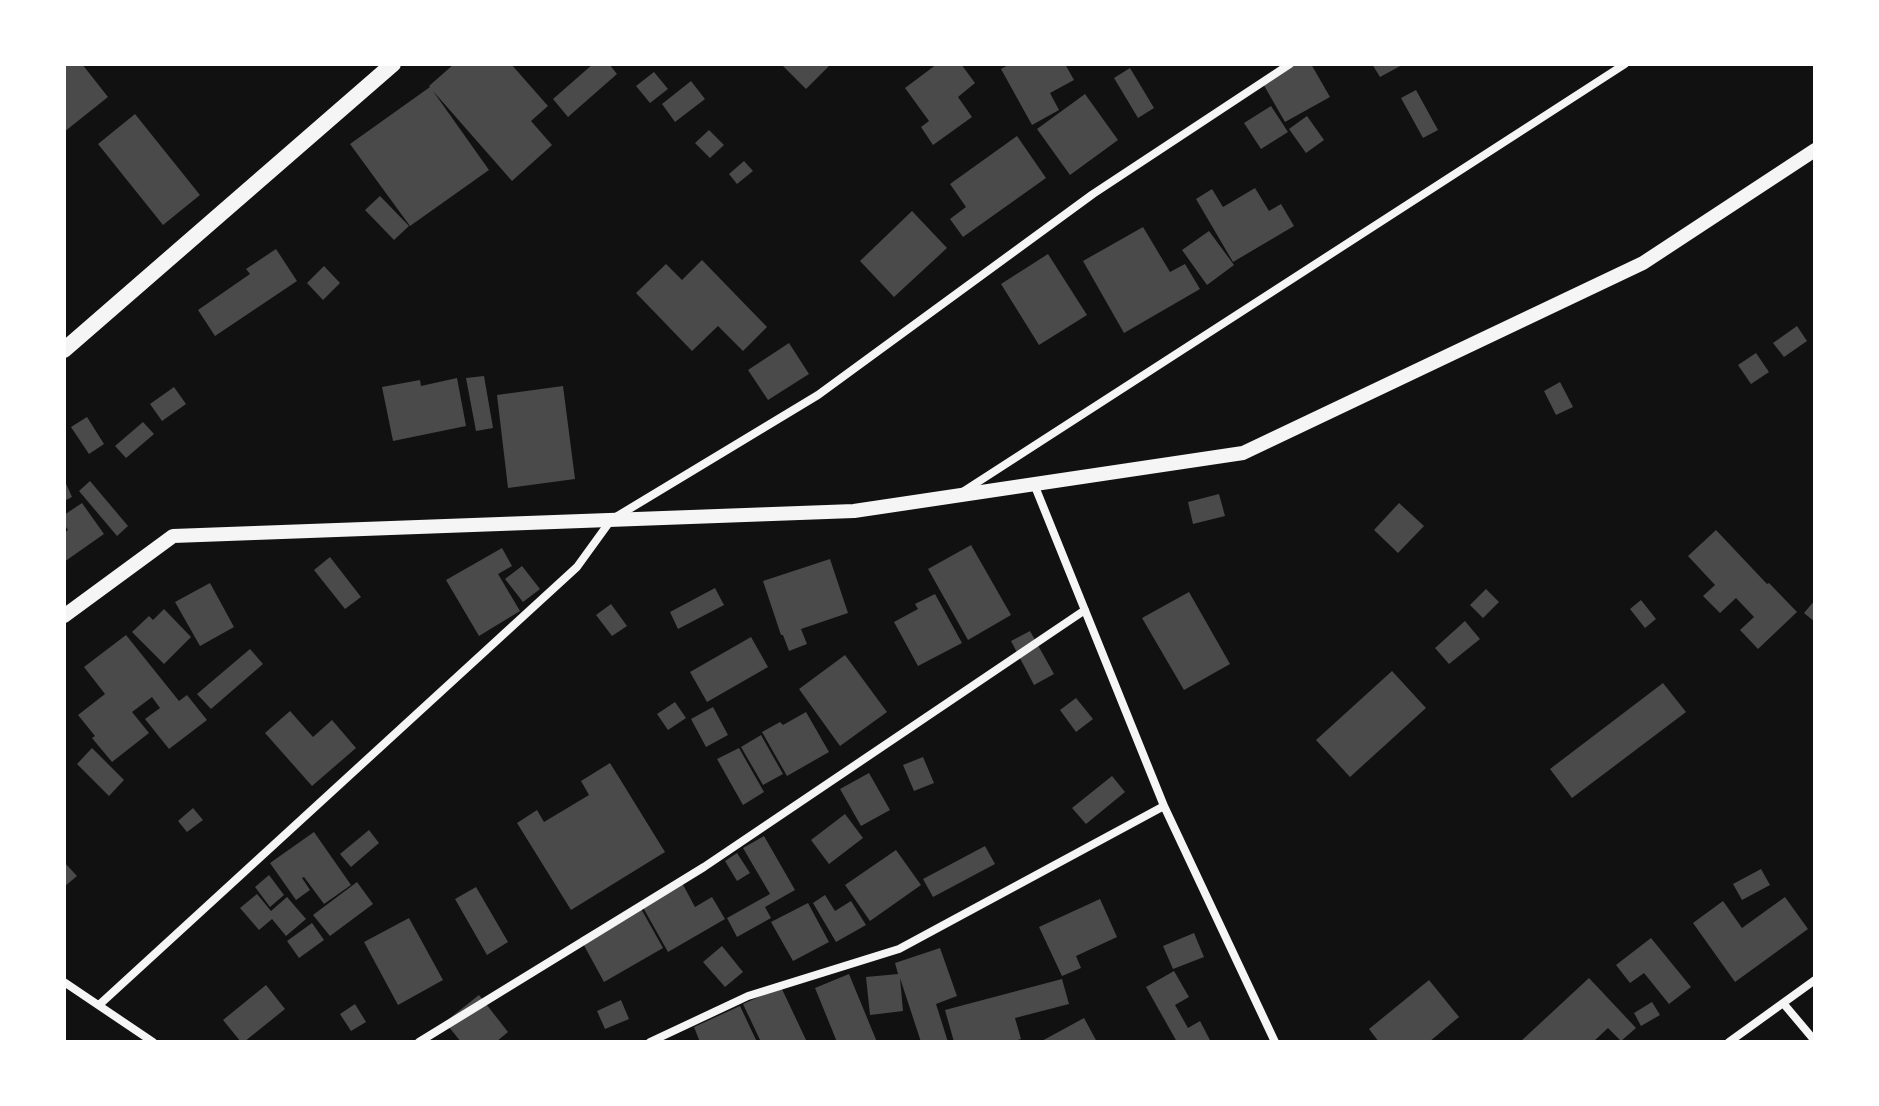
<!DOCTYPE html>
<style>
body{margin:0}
#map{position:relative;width:1879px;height:1106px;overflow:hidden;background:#111;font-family:"Alegreya Sans",sans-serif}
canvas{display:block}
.frame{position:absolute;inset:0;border:66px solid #fff;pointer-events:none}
</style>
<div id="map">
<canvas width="1879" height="1106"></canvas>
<div class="frame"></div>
</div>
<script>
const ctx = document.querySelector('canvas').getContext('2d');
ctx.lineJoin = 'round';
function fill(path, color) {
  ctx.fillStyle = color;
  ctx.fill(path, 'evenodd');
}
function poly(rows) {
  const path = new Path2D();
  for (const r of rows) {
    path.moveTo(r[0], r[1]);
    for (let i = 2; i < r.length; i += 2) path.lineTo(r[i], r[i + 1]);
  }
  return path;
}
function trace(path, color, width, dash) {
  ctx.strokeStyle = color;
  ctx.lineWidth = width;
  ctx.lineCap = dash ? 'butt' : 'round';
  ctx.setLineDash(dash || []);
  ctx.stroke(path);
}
fill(poly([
 [64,64,82,64,108,97,64,132],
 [454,64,511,64,548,106,531,121,552,145,512,181,433,91,489,170,410,226,350,144,430,87,429,86],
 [593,64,609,64,617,74,568,117,553,99],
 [781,64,831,64,806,89],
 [937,64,961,64,975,83,958,97,972,117,933,145,921,127,929,121,905,88],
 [1010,64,1065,64,1074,80,1050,93,1059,110,1032,125,1001,69],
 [1293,64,1311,64,1330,97,1285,122,1262,82],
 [1372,64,1404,64,1380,77],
 [1130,68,1154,108,1138,118,1114,78],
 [654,72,668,89,650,103,636,86],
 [691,81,705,99,675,122,662,104],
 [1416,90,1438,130,1423,138,1401,98],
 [1085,94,1118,140,1070,175,1037,129],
 [1271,106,1288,132,1261,149,1244,123],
 [135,114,200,195,163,225,98,144],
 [1307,116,1324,140,1306,153,1289,129],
 [709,130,724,145,710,158,695,143],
 [1017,136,1046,178,963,237,950,219,966,207,950,184],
 [744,161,753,171,737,184,729,174],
 [1255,188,1269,211,1281,204,1294,226,1233,262,1196,199,1212,189,1223,207],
 [380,196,409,226,394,240,365,210],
 [912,211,947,248,894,297,860,261],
 [1143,227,1170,272,1185,264,1200,289,1124,333,1083,261],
 [1209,231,1234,265,1207,285,1182,250],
 [276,249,297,281,215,336,198,310,250,274,246,269],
 [1048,254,1087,315,1039,345,1001,284],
 [702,260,767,327,743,351,718,326,692,351,636,293,666,264,682,280],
 [324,266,340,283,323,300,307,283],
 [1797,326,1807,341,1784,357,1773,343],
 [789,343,809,374,768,400,748,370],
 [1756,353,1769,372,1751,384,1738,365],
 [484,376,493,428,476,431,466,378],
 [457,378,466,426,393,441,382,387,420,380,421,386],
 [1560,382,1573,407,1556,415,1544,391],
 [563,386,575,479,508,488,497,395],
 [174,387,186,404,162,421,150,404],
 [87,417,104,444,89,454,71,427],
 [143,422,154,434,126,458,115,446],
 [64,479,72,497,64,501],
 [90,481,128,526,117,536,79,491],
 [1219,494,1225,516,1193,524,1188,502],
 [82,503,104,534,64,562,64,533,68,530,64,524,64,515],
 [1399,503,1424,526,1398,553,1374,530],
 [1716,530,1767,584,1769,583,1797,612,1758,649,1740,630,1754,617,1736,598,1720,613,1703,596,1715,585,1688,556],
 [971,545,1011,615,968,640,928,569],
 [502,548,512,566,498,574,520,611,479,636,446,580],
 [330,557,361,597,345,609,314,570],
 [830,559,848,613,801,629,807,644,789,651,783,635,781,635,763,581],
 [522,566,540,589,523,602,505,579],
 [210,583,234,627,200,646,175,602],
 [715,588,724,605,678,629,670,612],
 [1486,589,1499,602,1483,618,1470,605],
 [1189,592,1230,664,1184,690,1142,618],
 [935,594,962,643,918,666,894,622,918,609,915,604],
 [1641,600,1656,619,1645,628,1630,609],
 [1815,600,1815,622,1804,613],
 [611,604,627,626,612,636,596,615],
 [164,609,191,637,164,664,132,632,149,616,153,620],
 [1465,621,1480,639,1449,664,1435,648],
 [1030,631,1054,674,1034,685,1011,641],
 [126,635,179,701,187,695,207,720,169,749,145,719,160,708,152,697,132,712,149,733,112,762,92,738,95,736,78,715,105,694,84,667],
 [751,637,768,667,707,702,690,672],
 [250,649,263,664,211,709,197,694],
 [845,655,887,712,840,746,799,689],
 [1392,671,1426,708,1350,777,1316,740],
 [1663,683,1686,712,1572,798,1550,769],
 [1076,698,1093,719,1076,732,1060,710],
 [675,702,686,718,668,730,657,714],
 [713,707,728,735,706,747,691,719],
 [290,711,313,737,332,720,356,748,312,786,265,733],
 [806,712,829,752,787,776,762,732,780,722,783,725],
 [761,735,783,774,763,785,741,747],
 [92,748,124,780,109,796,77,764],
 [739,748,764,792,743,805,717,759],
 [923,757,934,783,914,791,903,765],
 [610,763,665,852,571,910,517,823,537,810,544,822,589,795,581,781],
 [869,773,890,810,861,826,840,789],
 [1112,776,1125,792,1086,824,1072,808],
 [193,808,203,820,187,832,178,821],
 [845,814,863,838,829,864,811,840],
 [369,830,379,843,351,867,340,854],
 [314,832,351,885,324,904,304,877,302,878,310,890,296,900,270,863],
 [764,836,795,890,765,907,771,918,737,937,727,918,770,894,743,848],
 [985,846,995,864,933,897,923,879],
 [896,850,921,885,870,921,845,885],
 [737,853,750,873,737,881,725,861],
 [64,862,77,876,64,887],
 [1761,869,1770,885,1742,900,1733,884],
 [269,875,284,895,270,907,255,887],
 [681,881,695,907,712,897,725,919,668,952,641,904],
 [357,882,373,904,330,936,313,915],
 [476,887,508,942,487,955,455,899],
 [257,894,271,911,287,897,306,919,286,936,272,919,259,930,240,908],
 [825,895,835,911,851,901,866,925,836,942,813,903],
 [1785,897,1808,929,1735,982,1693,923,1723,901,1742,928],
 [1100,899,1117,937,1076,956,1081,968,1062,976,1039,927],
 [808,903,829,942,793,961,771,922],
 [639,905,663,948,604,982,580,938],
 [409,918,443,980,398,1005,364,942],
 [312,923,324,940,299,958,287,941],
 [1194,933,1204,957,1173,969,1163,946],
 [1651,938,1691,987,1669,1004,1644,973,1630,983,1616,965],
 [722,946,743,972,725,987,703,962],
 [940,948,957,996,936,1004,948,1042,921,1042,900,978,903,1011,870,1015,866,977,898,974,895,963],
 [1174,971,1189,997,1175,1005,1188,1028,1200,1021,1211,1042,1177,1042,1146,987],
 [849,974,877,1042,837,1042,815,988],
 [1589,978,1636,1028,1621,1041,1608,1028,1593,1042,1520,1042],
 [1062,979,1069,1004,1015,1018,1021,1039,1011,1042,954,1042,945,1010],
 [1429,980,1459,1017,1429,1042,1379,1042,1369,1029],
 [266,985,285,1009,244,1042,241,1042,223,1020],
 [781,987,807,1042,761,1042,743,1004],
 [479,995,508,1032,496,1042,461,1042,445,1022],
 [621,1000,629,1019,605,1029,597,1011],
 [1652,1002,1660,1015,1641,1026,1634,1013],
 [355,1004,366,1022,351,1031,340,1014],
 [740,1006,757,1042,700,1042,694,1027],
 [1084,1018,1097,1042,1040,1042]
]), '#4a4a4a');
trace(poly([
 [964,491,1625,64],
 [1164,806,1275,1042],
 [64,982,153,1042],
 [1783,1003,1815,1041],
 [99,1005,577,567,611,520,818,395,1093,194,1290,64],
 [419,1042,704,867,1085,610],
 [650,1042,748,996,899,949,1164,806,1034,484],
 [1729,1042,1815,980]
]), '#f5f5f5', 8);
trace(poly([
 [64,616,173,536,854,511,1243,453,1643,263,1815,150]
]), '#f5f5f5', 14);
trace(poly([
 [64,350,393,64]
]), '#f5f5f5', 16);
</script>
